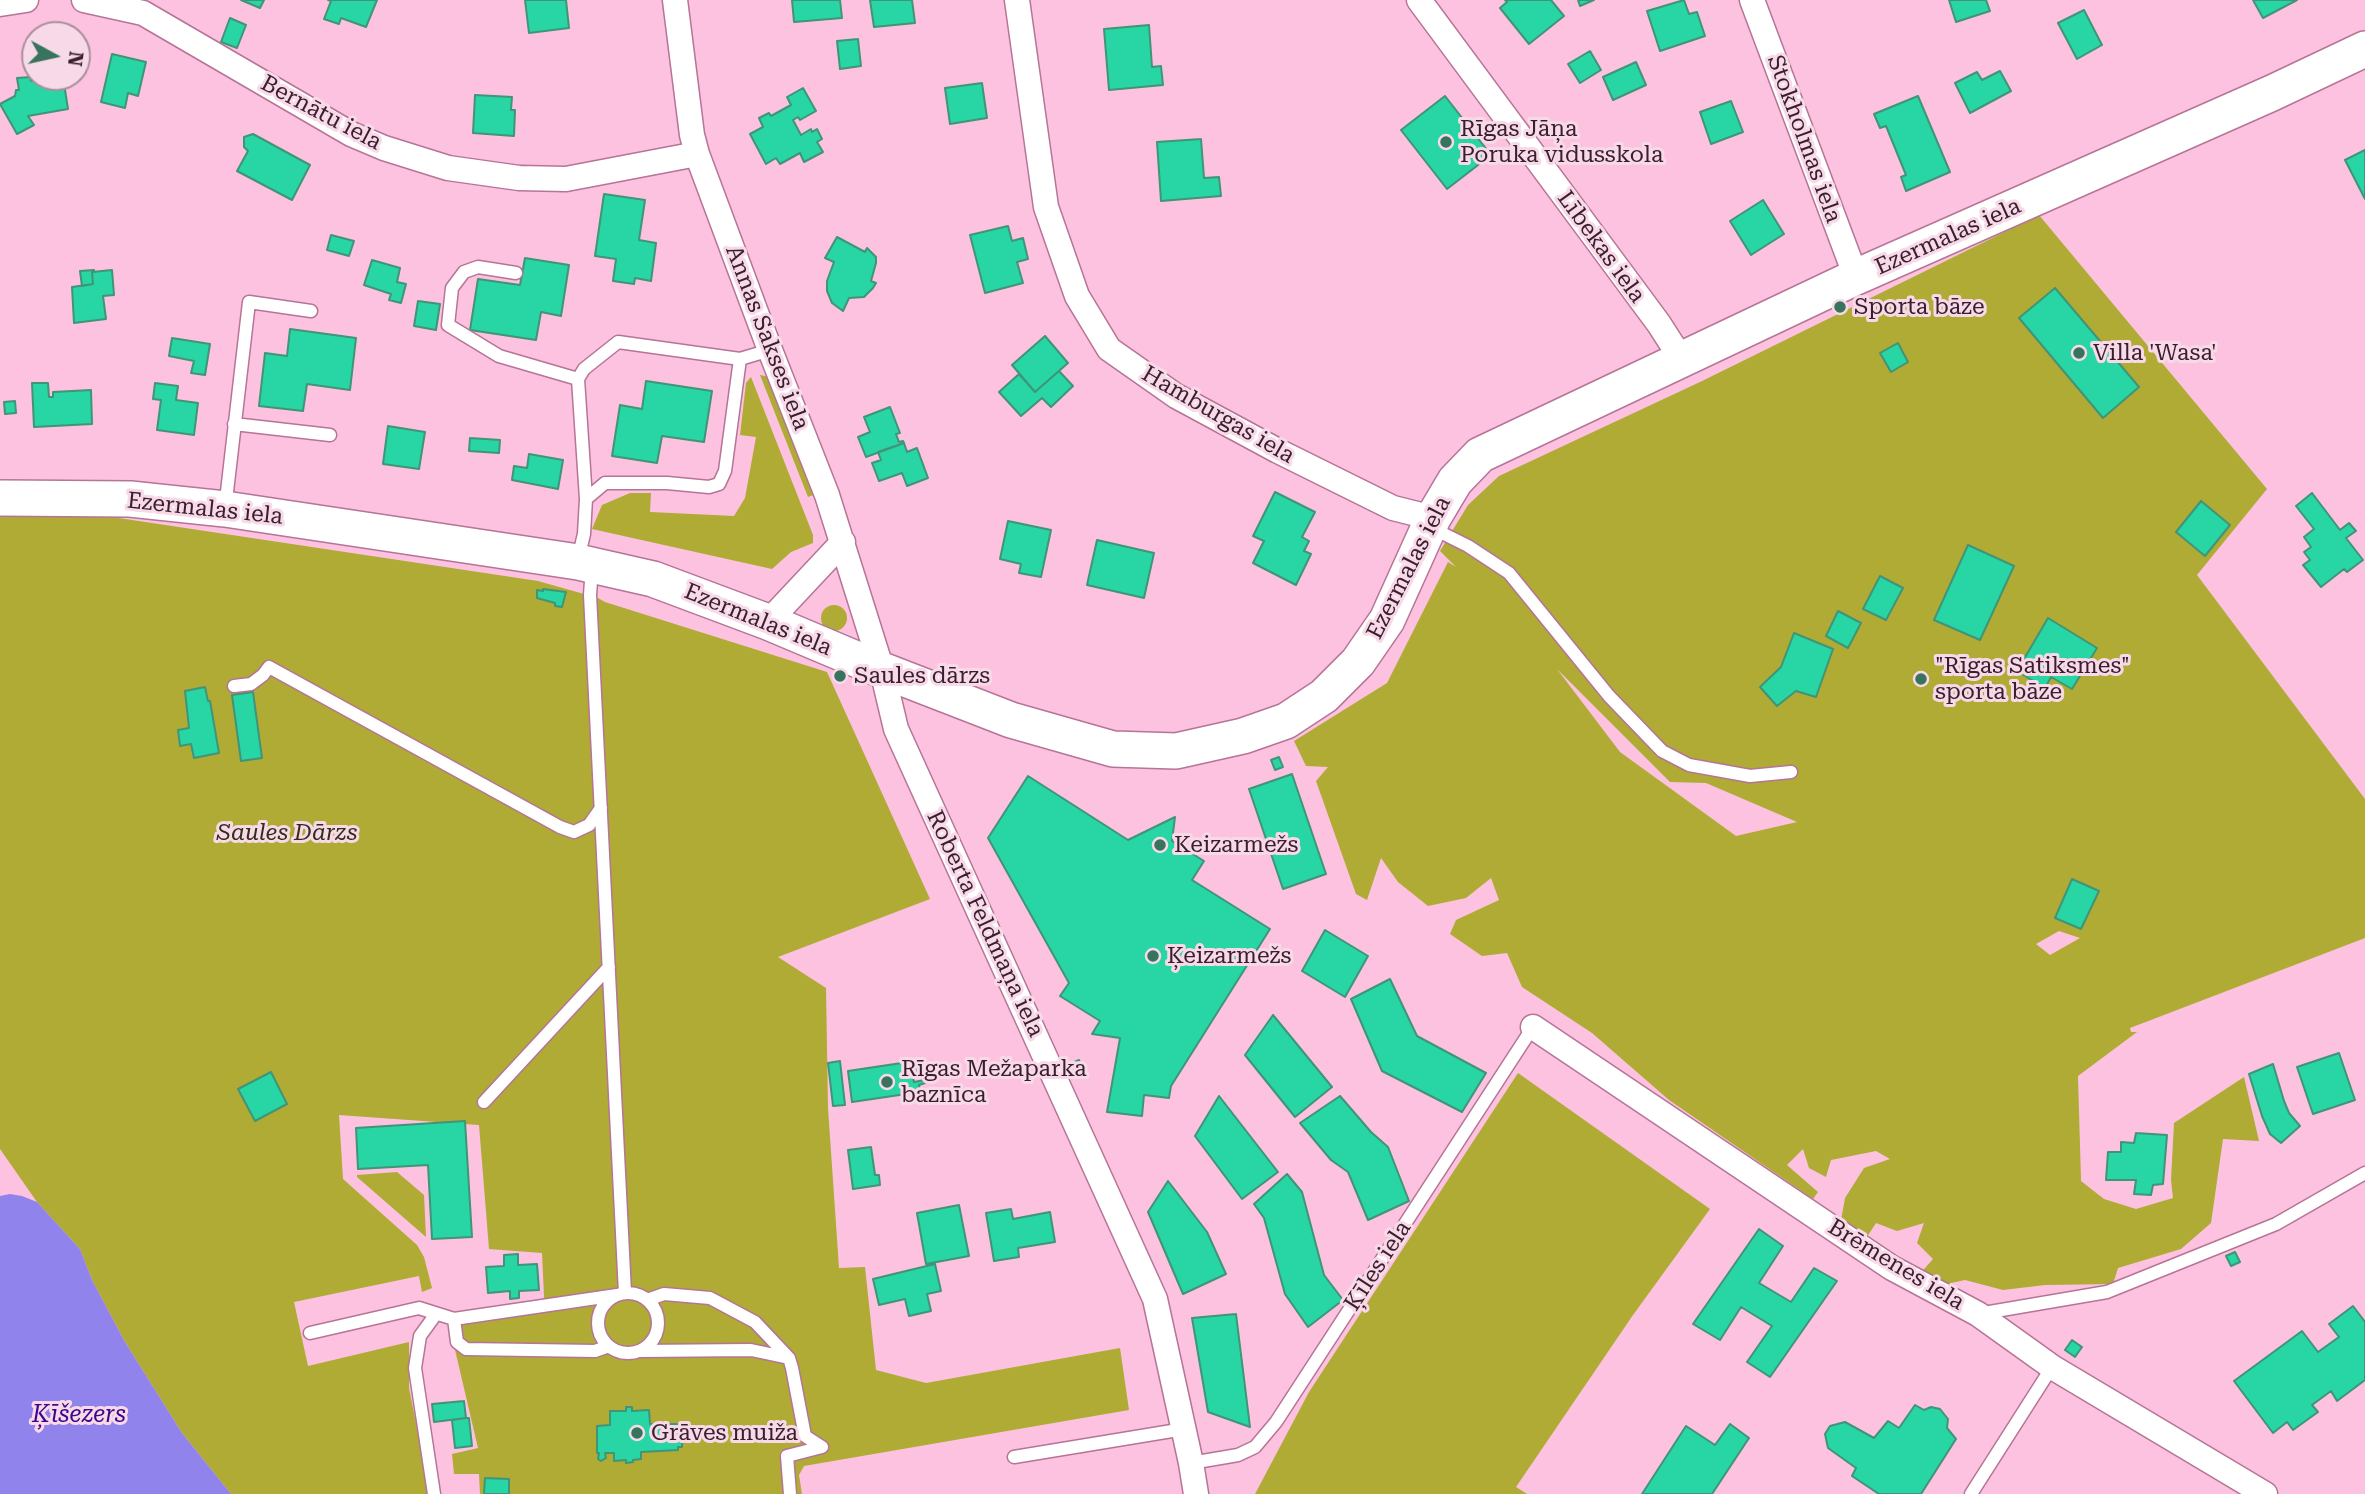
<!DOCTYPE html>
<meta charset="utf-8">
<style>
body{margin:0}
#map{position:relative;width:2365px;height:1494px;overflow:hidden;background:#fcc2df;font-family:"Roboto Serif",serif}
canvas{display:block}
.north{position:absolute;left:21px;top:21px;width:70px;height:70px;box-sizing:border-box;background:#f7d9e8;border:2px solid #ab8e9d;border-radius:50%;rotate:98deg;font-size:19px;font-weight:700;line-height:28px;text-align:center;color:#391e2d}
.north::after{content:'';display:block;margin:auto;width:24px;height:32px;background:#37735d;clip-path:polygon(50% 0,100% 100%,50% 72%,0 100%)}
</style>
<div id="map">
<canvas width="2365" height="1494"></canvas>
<div class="north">N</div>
</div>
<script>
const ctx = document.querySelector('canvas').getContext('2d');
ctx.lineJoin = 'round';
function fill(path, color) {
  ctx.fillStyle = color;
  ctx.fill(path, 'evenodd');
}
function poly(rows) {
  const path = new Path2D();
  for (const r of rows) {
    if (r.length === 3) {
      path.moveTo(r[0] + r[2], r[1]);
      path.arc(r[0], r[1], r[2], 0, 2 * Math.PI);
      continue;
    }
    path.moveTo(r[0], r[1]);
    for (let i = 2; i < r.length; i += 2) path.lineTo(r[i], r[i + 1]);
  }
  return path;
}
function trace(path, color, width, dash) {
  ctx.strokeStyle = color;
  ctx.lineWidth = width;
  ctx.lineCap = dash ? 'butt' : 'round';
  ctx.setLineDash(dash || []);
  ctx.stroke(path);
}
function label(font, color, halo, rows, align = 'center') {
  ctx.font = font + ' "Roboto Serif",serif';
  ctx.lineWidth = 6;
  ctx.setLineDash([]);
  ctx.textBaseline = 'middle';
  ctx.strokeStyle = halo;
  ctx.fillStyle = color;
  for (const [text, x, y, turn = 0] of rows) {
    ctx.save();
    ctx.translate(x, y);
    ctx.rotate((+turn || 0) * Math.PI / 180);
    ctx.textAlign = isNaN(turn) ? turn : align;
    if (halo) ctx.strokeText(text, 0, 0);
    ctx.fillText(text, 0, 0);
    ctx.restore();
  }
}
fill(poly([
 [2039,215,2267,489,2197,575,2365,799,2365,938,2130,1028,2131,1032,2137,1032,2078,1076,2081,1181,2104,1199,2136,1209,2173,1198,2171,1180,2174,1123,2244,1077,2259,1141,2223,1139,2211,1223,2181,1249,2118,1268,2113,1284,2045,1285,2003,1290,1965,1280,1942,1285,1918,1276,1933,1259,1917,1243,1924,1223,1897,1231,1876,1223,1863,1243,1840,1226,1845,1198,1864,1168,1890,1159,1876,1151,1831,1160,1826,1177,1809,1168,1803,1149,1787,1165,1818,1192,1813,1199,1669,1100,1592,1033,1522,987,1507,953,1482,956,1450,934,1456,920,1499,900,1491,878,1466,898,1428,906,1398,882,1381,858,1367,900,1356,894,1316,781,1328,767,1306,766,1294,741,1387,683,1448,562,1456,567,1440,551,1468,505,1499,476,1700,382],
 [1557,669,1670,782,1706,783,1797,822,1736,836,1620,752],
 [2059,931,2080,938,2050,955,2036,944],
 [760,375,770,377,816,494,808,497],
 [751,377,813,535,813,543,791,552,772,569,592,529,602,505,630,493,651,493,650,512,734,516,745,498,756,437,740,435,746,383],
 [0,517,112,517,538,581,598,598,605,602,827,672,930,899,778,957,826,988,828,1108,839,1268,865,1267,876,1370,926,1383,1120,1348,1129,1410,804,1466,799,1475,802,1494,480,1494,479,1474,454,1474,452,1454,478,1448,449,1324,542,1312,544,1296,542,1253,489,1249,479,1125,339,1115,343,1179,417,1245,424,1257,432,1288,422,1292,419,1276,294,1302,308,1366,409,1342,409,1388,430,1494,231,1494,182,1433,125,1342,92,1280,80,1249,37,1202,0,1149],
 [834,618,13],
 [1518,1073,1710,1209,1633,1315,1516,1487,1527,1494,1255,1494,1309,1392],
 [397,1172,424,1195,426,1237,357,1177,357,1175]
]), '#afab34');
fill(poly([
 [10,1194,22,1196,37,1202,80,1249,92,1280,125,1342,182,1433,231,1494,0,1494,0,1196]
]), '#9183ec');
const building = poly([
 [241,0,264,0,260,8,241,0],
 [328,0,377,0,366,27,341,18,339,24,324,19,331,1,328,0],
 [525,0,566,0,569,28,529,33,525,0],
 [792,0,840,0,842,18,794,22,792,0],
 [870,0,912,0,915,23,874,27,870,0],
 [1505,0,1551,0,1564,16,1529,44,1500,8,1507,2,1505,0],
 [1578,0,1594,0,1580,6,1578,0],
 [1684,0,1689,14,1697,12,1705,36,1660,51,1647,11,1684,0],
 [1949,0,1986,0,1990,11,1956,22,1949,0],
 [2253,0,2297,0,2263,18,2253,0],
 [2084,10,2102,45,2077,59,2058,23,2084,10],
 [230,18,246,25,237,48,221,42,230,18],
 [1149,25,1152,67,1161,66,1163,85,1109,90,1104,29,1149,25],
 [858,39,861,66,840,69,837,41,858,39],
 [1590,51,1601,70,1580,83,1568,64,1590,51],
 [112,54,146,62,138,96,128,93,125,108,101,102,112,54],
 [1636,62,1646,85,1613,100,1603,77,1636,62],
 [2000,71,2011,91,1970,113,1955,83,1977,72,1982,80,2000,71],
 [30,77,31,81,63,77,68,109,28,116,34,125,17,134,0,104,15,96,16,90,19,90,17,78,30,77],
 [982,83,987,118,950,124,945,88,982,83],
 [803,88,816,111,800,120,798,117,793,120,801,135,811,129,812,132,817,129,822,139,817,142,823,152,804,162,800,153,780,164,776,158,766,164,750,134,763,127,759,118,769,113,771,116,791,105,787,97,803,88],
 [475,95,512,97,511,110,515,110,514,136,473,133,475,95],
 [1445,96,1491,155,1447,189,1401,130,1445,96],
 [1918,96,1950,172,1906,191,1901,177,1906,175,1886,126,1880,128,1874,114,1918,96],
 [1731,101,1743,132,1711,144,1700,112,1731,101],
 [253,134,310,165,292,200,237,171,248,151,244,147,244,137,253,134],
 [1201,139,1204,178,1219,177,1221,196,1161,201,1157,142,1201,139],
 [2365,150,2365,199,2345,160,2365,150],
 [604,194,645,200,639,240,656,243,651,281,635,278,634,284,613,281,616,259,595,256,604,194],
 [1763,200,1784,234,1751,255,1730,221,1763,200],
 [1008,226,1012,241,1023,238,1028,259,1017,262,1023,283,985,293,970,235,1008,226],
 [331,235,354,241,349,256,327,250,331,235],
 [837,237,865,252,867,248,876,257,876,263,871,281,876,283,873,288,864,297,849,298,843,311,832,303,827,291,827,281,834,262,825,258,837,237],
 [525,258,569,265,561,316,541,312,536,340,470,330,478,279,520,285,525,258],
 [372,260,400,268,397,282,406,284,401,303,389,300,391,294,364,285,372,260],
 [94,270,94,272,92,272,93,284,82,286,80,271,94,270],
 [112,270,114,295,103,296,106,319,74,323,72,287,93,284,92,272,112,270],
 [2055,288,2139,387,2103,418,2019,318,2055,288],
 [418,301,440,304,436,330,414,326,418,301],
 [290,329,356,338,350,390,307,384,303,411,259,406,265,353,287,356,290,329],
 [1045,336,1068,363,1035,392,1012,365,1045,336],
 [172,338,210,344,205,375,191,373,194,361,169,356,172,338],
 [1898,343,1908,362,1891,372,1880,353,1898,343],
 [1059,371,1073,386,1051,407,1042,398,1021,416,999,392,1019,374,1035,392,1059,371],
 [646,381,712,391,704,442,662,436,657,463,612,456,620,405,642,409,646,381],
 [32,383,48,383,49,397,53,397,53,392,91,390,92,424,34,427,32,383],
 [155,383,178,386,176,400,198,403,194,435,157,430,161,400,153,399,155,383],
 [15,401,16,413,5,414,4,402,15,401],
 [890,407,900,433,896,434,899,442,903,441,904,443,866,457,858,437,870,432,864,417,890,407],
 [388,426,425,432,419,469,383,464,388,426],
 [470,438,500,440,499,453,469,451,470,438],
 [904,443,907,452,917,448,928,478,907,486,902,473,879,481,872,463,881,460,878,452,904,443],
 [529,454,563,460,558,489,512,480,514,466,527,468,529,454],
 [1275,492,1315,512,1302,537,1309,541,1304,551,1311,554,1296,585,1253,563,1264,541,1253,536,1275,492],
 [2312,493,2340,530,2349,523,2356,531,2346,538,2363,560,2347,572,2344,569,2321,587,2303,565,2310,560,2304,552,2311,547,2304,537,2314,529,2296,506,2312,493],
 [2201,501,2230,525,2205,556,2176,532,2201,501],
 [1008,521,1051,530,1041,577,1019,573,1021,564,1000,559,1008,521],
 [1097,540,1154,553,1144,598,1087,585,1097,540],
 [1968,545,2014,566,1980,640,1934,620,1968,545],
 [1880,576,1903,588,1886,620,1863,609,1880,576],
 [543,589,566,592,562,607,555,606,555,603,537,598,537,590,543,591,543,589],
 [1838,611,1861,623,1848,648,1826,636,1838,611],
 [2048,618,2097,648,2072,689,2051,677,2045,688,2017,671,2048,618],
 [1794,633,1833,649,1816,697,1796,691,1777,706,1760,687,1781,667,1794,633],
 [205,687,208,701,210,701,219,753,194,758,191,744,180,746,178,730,189,728,185,691,205,687],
 [253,692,262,758,241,761,232,695,253,692],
 [1279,757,1283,767,1275,770,1271,760,1279,757],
 [1292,774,1326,874,1283,889,1249,789,1292,774],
 [1028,776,1128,840,1175,817,1172,841,1204,861,1192,880,1270,929,1171,1086,1169,1098,1144,1095,1142,1116,1107,1112,1120,1038,1092,1034,1100,1021,1060,996,1069,983,988,838,1028,776],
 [2072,879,2099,891,2081,929,2055,918,2072,879],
 [1325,930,1368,956,1345,997,1302,971,1325,930],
 [1390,979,1417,1036,1486,1073,1462,1112,1382,1071,1351,999,1390,979],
 [1273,1015,1332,1087,1295,1117,1245,1055,1273,1015],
 [2339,1053,2355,1100,2313,1114,2297,1067,2339,1053],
 [1079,1060,1084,1071,1077,1075,1072,1063,1079,1060],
 [840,1061,845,1105,833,1106,828,1063,840,1061],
 [915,1061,916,1068,923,1067,924,1076,925,1083,919,1085,920,1092,852,1102,848,1071,915,1061],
 [2273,1064,2284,1101,2289,1113,2300,1126,2281,1143,2270,1134,2262,1116,2249,1074,2273,1064],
 [924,1071,925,1080,914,1082,912,1073,924,1071],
 [271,1072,287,1104,255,1121,238,1089,271,1072],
 [1219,1096,1278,1172,1242,1199,1195,1136,1219,1096],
 [1340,1096,1371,1132,1388,1147,1409,1201,1368,1220,1348,1172,1331,1160,1300,1123,1340,1096],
 [465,1121,472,1237,432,1239,428,1165,358,1169,356,1128,465,1121],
 [2136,1133,2167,1135,2163,1184,2153,1185,2151,1195,2134,1194,2136,1180,2106,1180,2108,1152,2121,1152,2121,1142,2134,1143,2136,1133],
 [871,1147,875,1175,879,1175,880,1185,853,1189,848,1150,871,1147],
 [1287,1174,1302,1192,1324,1275,1343,1300,1308,1327,1285,1294,1264,1218,1254,1204,1287,1174],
 [1168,1181,1207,1232,1226,1274,1183,1294,1148,1212,1168,1181],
 [959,1205,969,1256,926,1264,917,1213,959,1205],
 [1011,1209,1013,1219,1050,1212,1055,1242,1018,1248,1019,1257,994,1261,986,1213,1011,1209],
 [1759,1229,1783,1246,1759,1283,1791,1302,1814,1268,1837,1281,1770,1377,1747,1362,1772,1326,1741,1307,1720,1340,1693,1324,1759,1229],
 [2235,1252,2240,1262,2231,1266,2226,1256,2235,1252],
 [518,1254,518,1265,537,1264,539,1290,519,1291,519,1298,510,1299,510,1291,488,1293,486,1267,504,1266,504,1255,518,1254],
 [935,1264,941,1291,927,1294,931,1311,909,1316,905,1299,879,1305,873,1279,935,1264],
 [2353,1306,2365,1322,2365,1380,2337,1401,2331,1391,2312,1405,2318,1412,2293,1430,2287,1422,2273,1433,2234,1381,2302,1331,2318,1352,2339,1337,2329,1324,2353,1306],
 [1236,1314,1250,1427,1208,1412,1192,1318,1236,1314],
 [2072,1340,2082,1347,2075,1357,2065,1350,2072,1340],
 [464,1401,466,1418,434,1422,432,1404,464,1401],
 [1915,1405,1924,1410,1931,1407,1940,1409,1948,1419,1947,1428,1956,1439,1921,1494,1879,1494,1852,1476,1856,1468,1828,1448,1825,1434,1830,1426,1845,1422,1874,1438,1888,1421,1899,1428,1915,1405],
 [626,1407,632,1407,632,1411,649,1410,650,1424,677,1424,678,1441,682,1441,682,1447,678,1447,678,1450,641,1452,641,1459,633,1460,633,1462,626,1463,626,1460,614,1461,614,1453,605,1453,606,1458,601,1461,598,1459,599,1453,597,1453,597,1426,610,1425,610,1411,626,1411,626,1407],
 [466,1418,469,1418,472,1446,455,1448,452,1420,466,1418],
 [1730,1424,1749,1438,1712,1494,1642,1494,1686,1426,1715,1445,1730,1424],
 [485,1478,509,1479,509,1494,484,1494,485,1478]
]);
fill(building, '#27d6a4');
trace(building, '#409477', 2);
const lane = poly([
 [516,273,478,267,464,272,452,288,448,325,499,356,578,379,584,369,618,342,740,359,770,350],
 [578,379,586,499,584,534,578,559],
 [234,424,330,435],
 [586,499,605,483,667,483,709,487,719,484,725,471,740,359],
 [225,509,249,302,311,311],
 [1432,528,1468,546,1509,573,1609,696,1662,751,1689,765,1750,776,1791,772],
 [592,567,590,595,625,1293],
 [234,686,251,684,263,675,269,667,560,827,574,832,589,825,601,808],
 [484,1102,609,967],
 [628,1323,30],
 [1978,1314,2107,1292,2276,1224,2365,1173],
 [454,1319,457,1342,466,1349,595,1351,609,1346],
 [310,1333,419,1308,454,1319,617,1295],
 [639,1351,751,1350,789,1358,755,1322,710,1298,664,1294,647,1300],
 [789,1358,792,1368,805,1436,822,1447,787,1456,790,1494],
 [1014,1457,1184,1429],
 [1191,1463,1238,1455,1255,1447,1276,1422,1533,1027],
 [434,1494,415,1368,420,1336,436,1314],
 [1971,1494,2052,1367]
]);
const street = poly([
 [84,0,143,13,351,134,384,148,448,168,519,178,566,179,697,154],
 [675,0,692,135,697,154,770,350,827,495,882,670,896,729,1155,1299,1191,1463,1196,1494],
 [1017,0,1046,207,1077,296,1109,349,1176,396,1278,451,1393,508,1433,518],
 [1419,0,1659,324,1682,360],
 [1752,0,1856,277],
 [0,4,26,0],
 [768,622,843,542],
 [1533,1027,1892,1268,1978,1314,2052,1367,2265,1494]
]);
const secondary = poly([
 [0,498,130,499,225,509,578,562,653,579,768,622,882,670,1011,720,1113,749,1176,751,1243,736,1286,721,1324,696,1358,662,1387,620,1433,518,1455,481,1480,455,1856,277,2272,93,2365,49]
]);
trace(lane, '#b67496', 15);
trace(street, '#b67496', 27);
trace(secondary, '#b67496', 38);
trace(lane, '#fff', 12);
trace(street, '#fff', 24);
trace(secondary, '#fff', 35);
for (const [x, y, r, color] of [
 [1446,142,7,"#37735d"],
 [1840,307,7,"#37735d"],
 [2079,353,7,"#37735d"],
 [840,676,7,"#37735d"],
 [1921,679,7,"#37735d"],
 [1160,845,7,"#37735d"],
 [1153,956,7,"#37735d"],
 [887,1082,7,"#37735d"],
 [637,1433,7,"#37735d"]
]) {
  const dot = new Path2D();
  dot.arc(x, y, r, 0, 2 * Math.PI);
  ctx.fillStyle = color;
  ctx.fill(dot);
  trace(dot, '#f7d9e8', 2.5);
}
label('23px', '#391e2d', '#f7d9e8', [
 ["Bernātu iela",321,113,28],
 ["Stokholmas iela",1804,139,70],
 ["Ezermalas iela",1948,237,-24],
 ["Lībekas iela",1601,247,54],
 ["Annas Sakses iela",767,338,69],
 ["Hamburgas iela",1218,415,30],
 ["Ezermalas iela",205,509,6],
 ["Ezermalas iela",1409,568,-63],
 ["Ezermalas iela",758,620,22],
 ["Roberta Feldmaņa iela",985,924,65],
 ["Brēmenes iela",1896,1265,31],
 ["Ķīles iela",1378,1266,-57]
]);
label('23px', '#391e2d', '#f7d9e8', [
 ["Rīgas Jāņa",1460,129],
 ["Poruka vidusskola",1460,155],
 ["Sporta bāze",1854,307],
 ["Villa 'Wasa'",2093,353],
 ["\"Rīgas Satiksmes\"",1935,666],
 ["sporta bāze",1935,692],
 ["Saules dārzs",854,676],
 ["Keizarmežs",1174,845],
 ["Ķeizarmežs",1167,956],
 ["Rīgas Mežaparka",901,1069],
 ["baznīca",901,1095],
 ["Grāves muiža",651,1433]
], 'left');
label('italic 23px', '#2f2f19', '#f7d9e8', [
 ["Saules Dārzs",287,833]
]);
label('italic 24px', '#39098b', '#f7d9e8', [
 ["Ķīšezers",79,1415]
]);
</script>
